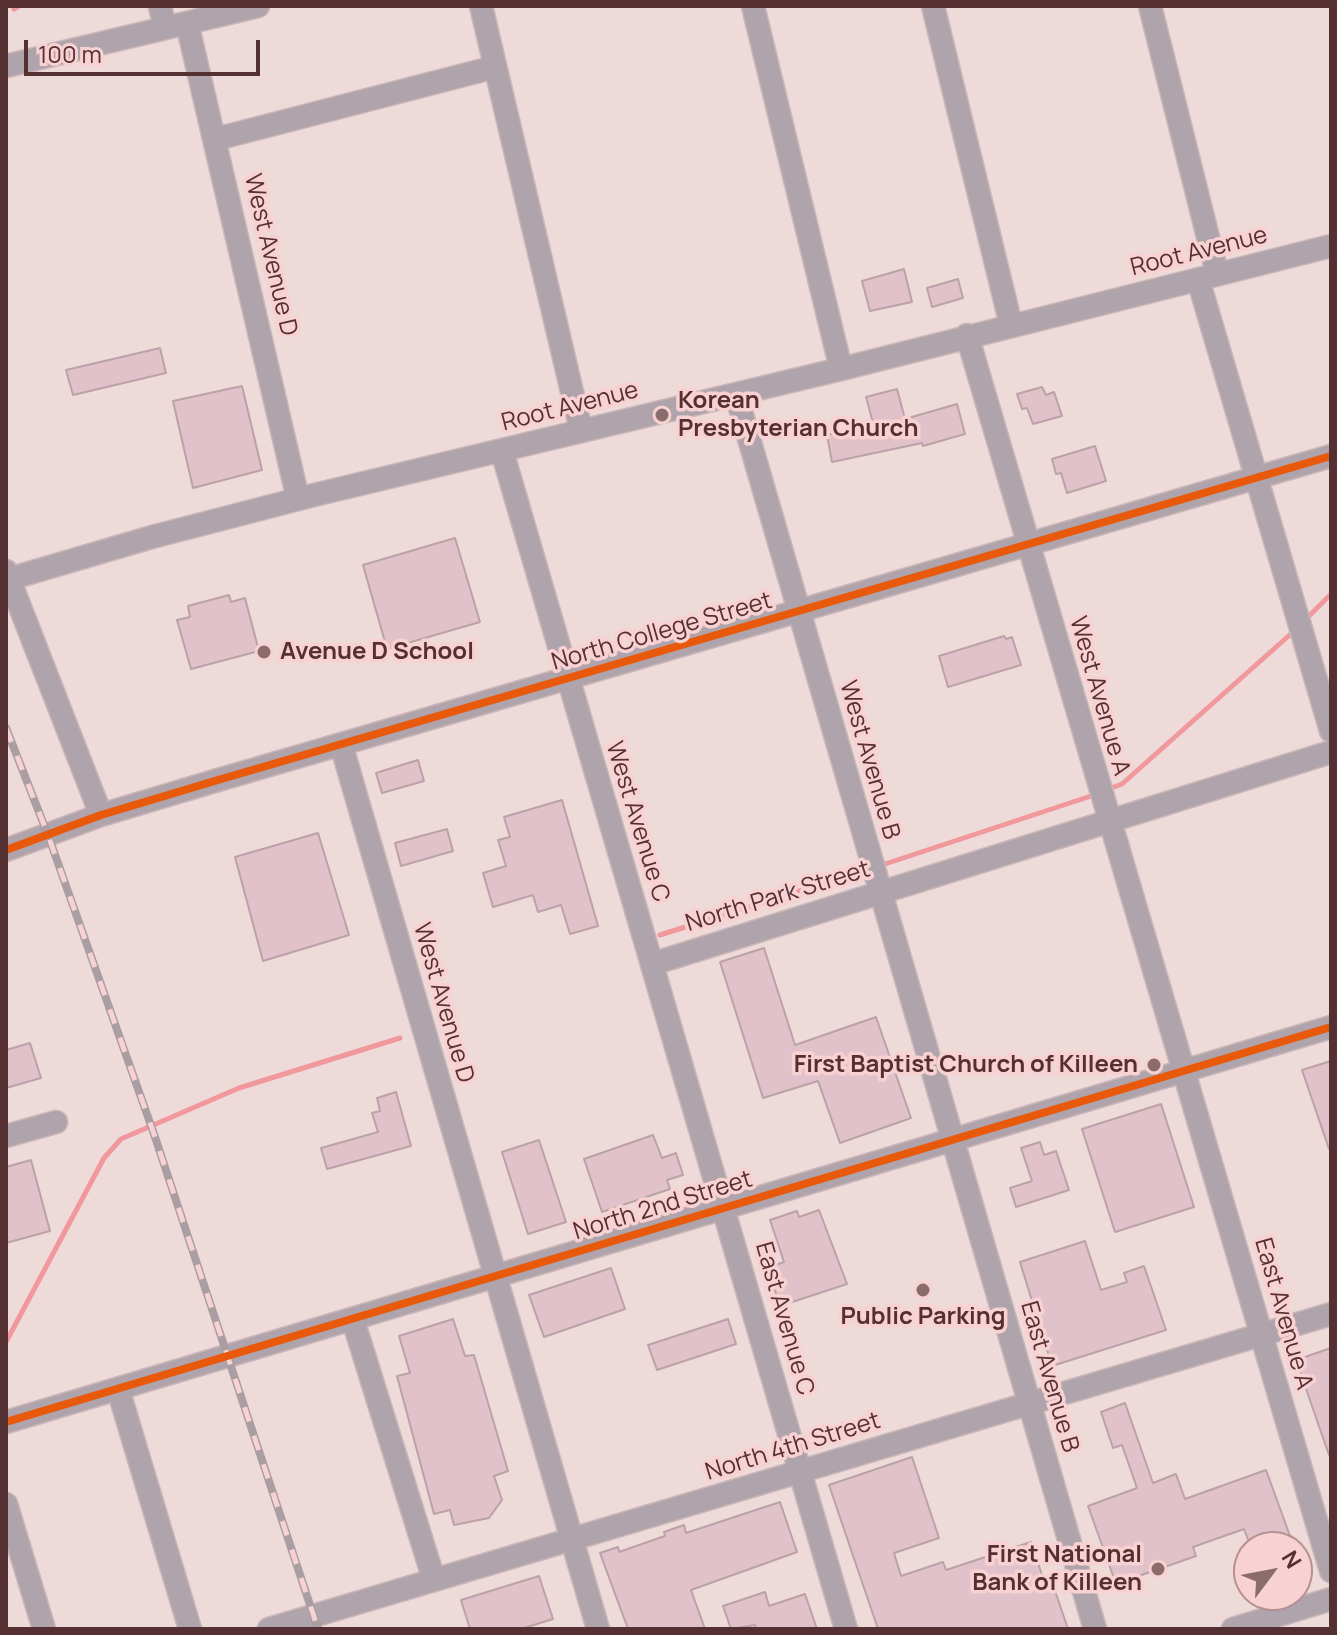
<!DOCTYPE html>
<style>
body{margin:0}
#map{position:relative;width:1337px;height:1635px;overflow:hidden;background:#efdada;font-family:Manrope,sans-serif}
canvas{display:block}
.frame{position:absolute;inset:0;border:8px solid #553032;pointer-events:none}
.north{position:absolute;left:1233px;top:1531px;width:80px;height:80px;box-sizing:border-box;background:#f8d1d2;border:2px solid #b79192;border-radius:50%;rotate:58deg;font-size:22px;font-weight:700;line-height:32px;text-align:center;color:#553032}
.north::after{content:'';display:block;margin:auto;width:28px;height:36px;background:#8b6c6d;clip-path:polygon(50% 0,100% 100%,50% 72%,0 100%)}
.scale{position:absolute;left:24px;top:40px;width:236px;height:36px;box-sizing:border-box;border:4px solid #553032;border-top:0;padding-left:10px;font-size:24px;line-height:28px;white-space:nowrap;color:#553032;-webkit-text-stroke:6px #f8d1d2;paint-order:stroke}
</style>
<div id="map">
<canvas width="1337" height="1635"></canvas>
<div class="frame"></div>
<div class="north">N</div>
<div class="scale">100 m</div>
</div>
<script>
const ctx = document.querySelector('canvas').getContext('2d');
ctx.lineJoin = 'round';
function poly(rows) {
  const path = new Path2D();
  for (const r of rows) {
    path.moveTo(r[0], r[1]);
    for (let i = 2; i < r.length; i += 2) path.lineTo(r[i], r[i + 1]);
  }
  return path;
}
function trace(path, color, width, dash) {
  ctx.strokeStyle = color;
  ctx.lineWidth = width;
  ctx.lineCap = dash ? 'butt' : 'round';
  ctx.setLineDash(dash || []);
  ctx.stroke(path);
}
function fill(path, color) {
  ctx.fillStyle = color;
  ctx.fill(path, 'evenodd');
}
function label(font, color, halo, rows, align = 'center') {
  ctx.font = font + ' Manrope,sans-serif';
  ctx.lineWidth = 7;
  ctx.setLineDash([]);
  ctx.textBaseline = 'middle';
  ctx.strokeStyle = halo;
  ctx.fillStyle = color;
  for (const [text, x, y, turn = 0] of rows) {
    ctx.save();
    ctx.translate(x, y);
    ctx.rotate((+turn || 0) * Math.PI / 180);
    ctx.textAlign = isNaN(turn) ? turn : align;
    if (halo) ctx.strokeText(text, 0, 0);
    ctx.fillText(text, 0, 0);
    ctx.restore();
  }
}
trace(poly([
 [14,9,19,6],
 [1306,619,1331,594],
 [1106,790,1122,784,1293,632],
 [879,866,1097,794],
 [660,935,869,869],
 [6,1342,104,1158,121,1139,239,1088,400,1038]
]), '#f0989c', 5);
const building = poly([
 [904,269,912,302,870,311,862,281,904,269],
 [958,279,963,298,932,307,927,288,958,279],
 [160,348,166,373,73,395,66,370,160,348],
 [242,386,262,470,193,488,173,401,242,386],
 [1042,387,1046,395,1054,392,1062,416,1033,424,1027,408,1022,409,1017,394,1042,387],
 [897,389,905,419,957,404,965,434,923,446,922,443,832,462,827,435,873,423,866,397,897,389],
 [1095,446,1106,481,1067,493,1061,473,1056,474,1052,459,1095,446],
 [455,538,480,622,387,649,363,565,455,538],
 [229,595,231,602,245,598,259,651,191,669,177,620,190,617,188,606,229,595],
 [1004,636,1006,639,1012,637,1021,665,948,687,939,656,1004,636],
 [418,760,424,781,382,793,376,773,418,760],
 [562,800,598,926,570,934,561,905,538,912,533,895,493,907,483,873,506,866,498,840,510,837,504,817,562,800],
 [447,829,453,851,401,866,395,843,447,829],
 [318,833,349,935,263,961,235,857,318,833],
 [764,948,795,1045,876,1017,911,1118,840,1143,818,1081,763,1098,720,962,764,948],
 [30,1043,41,1078,6,1088,6,1050,30,1043],
 [1331,1061,1331,1149,1329,1149,1302,1070,1331,1061],
 [396,1092,411,1146,327,1169,321,1148,378,1132,372,1113,380,1111,377,1098,396,1092],
 [1161,1104,1194,1207,1115,1232,1082,1129,1161,1104],
 [653,1135,662,1158,676,1153,683,1175,667,1180,670,1189,602,1212,584,1159,653,1135],
 [539,1140,566,1222,528,1234,502,1152,539,1140],
 [1040,1142,1044,1155,1056,1151,1069,1190,1016,1207,1010,1188,1032,1181,1021,1148,1040,1142],
 [31,1160,50,1231,6,1243,6,1167,31,1160],
 [819,1210,847,1284,780,1306,767,1268,784,1262,770,1220,797,1211,799,1217,819,1210],
 [1085,1241,1101,1290,1127,1282,1124,1273,1144,1266,1166,1330,1052,1366,1020,1262,1085,1241],
 [611,1268,625,1309,544,1337,529,1295,611,1268],
 [453,1319,465,1356,474,1355,508,1471,494,1476,502,1500,489,1518,454,1525,450,1510,434,1514,397,1376,410,1373,399,1336,453,1319],
 [728,1319,736,1344,657,1370,648,1345,728,1319],
 [1331,1348,1331,1455,1329,1455,1296,1360,1331,1348],
 [1125,1403,1153,1483,1176,1474,1185,1499,1266,1470,1294,1547,1251,1547,1244,1529,1193,1547,1196,1556,1116,1584,1088,1506,1137,1488,1122,1445,1113,1448,1101,1412,1125,1403],
 [912,1457,939,1538,894,1553,901,1576,943,1562,946,1570,1031,1542,1043,1578,1050,1576,1068,1629,878,1629,829,1485,912,1457],
 [780,1502,797,1552,691,1590,705,1629,628,1629,600,1553,618,1547,619,1552,665,1536,664,1532,684,1525,686,1533,780,1502],
 [539,1576,553,1619,521,1629,470,1629,461,1600,539,1576],
 [765,1592,769,1606,805,1594,817,1629,756,1629,755,1625,731,1629,723,1606,765,1592]
]);
fill(building, '#e1c2ca');
trace(building, '#baa2a7', 2);
const minor = poly([
 [160,6,165,28],
 [481,6,581,430],
 [753,6,841,369],
 [933,6,1011,325],
 [1150,6,1217,273],
 [187,23,298,499],
 [6,66,258,6],
 [216,139,495,67],
 [1198,279,1331,731],
 [967,335,1331,1571],
 [736,394,1095,1629],
 [502,451,846,1629],
 [6,571,101,815],
 [9,579,152,537,314,495,841,369,1331,246],
 [341,744,598,1629],
 [6,850,101,815,218,780,1331,456],
 [652,964,1331,752],
 [6,1136,56,1122],
 [353,1320,434,1580],
 [118,1389,190,1629],
 [6,1422,1331,1027],
 [6,1504,44,1629],
 [269,1629,1331,1314],
 [1233,1629,1331,1599]
]);
trace(minor, '#ccb6b7', 25);
trace(minor, '#afa4ac', 22);
const rail = poly([
 [6,728,48,835,154,1134,318,1629]
]);
trace(rail, '#ab9ea3', 8);
trace(rail, '#f8d1d2', 5, [15]);
trace(poly([
 [6,850,101,815,218,780,1331,456],
 [6,1422,1331,1027]
]), '#e8590c', 8);
for (const [x, y, r, color] of [
 [662,415,8,"#8b6c6d"],
 [264,652,8,"#8b6c6d"],
 [1154,1065,8,"#8b6c6d"],
 [923,1290,8,"#8b6c6d"],
 [1158,1569,8,"#8b6c6d"]
]) {
  const dot = new Path2D();
  dot.arc(x, y, r, 0, 2 * Math.PI);
  ctx.fillStyle = color;
  ctx.fill(dot);
  trace(dot, '#f8d1d2', 3);
}
label('24px', '#553032', '#f8d1d2', [
 ["Root Avenue",1199,252,-14],
 ["West Avenue D",270,255,77],
 ["Root Avenue",570,407,-14],
 ["North College Street",662,632,-16],
 ["West Avenue A",1099,696,74],
 ["West Avenue B",869,760,74],
 ["West Avenue C",637,822,73],
 ["North Park Street",778,897,-17],
 ["West Avenue D",443,1003,74],
 ["North 2nd Street",663,1206,-17],
 ["East Avenue A",1283,1314,74],
 ["East Avenue C",784,1319,74],
 ["East Avenue B",1049,1377,74],
 ["North 4th Street",793,1447,-17]
]);
label('bold 24px', '#553032', '#f8d1d2', [
 ["Korean",678,401],
 ["Presbyterian Church",678,429],
 ["Avenue D School",280,652],
 ["First Baptist Church of Killeen",1138,1065,"right"],
 ["Public Parking",923,1317,"center"],
 ["First National",1142,1555,"right"],
 ["Bank of Killeen",1142,1583,"right"]
], 'left');
</script>
